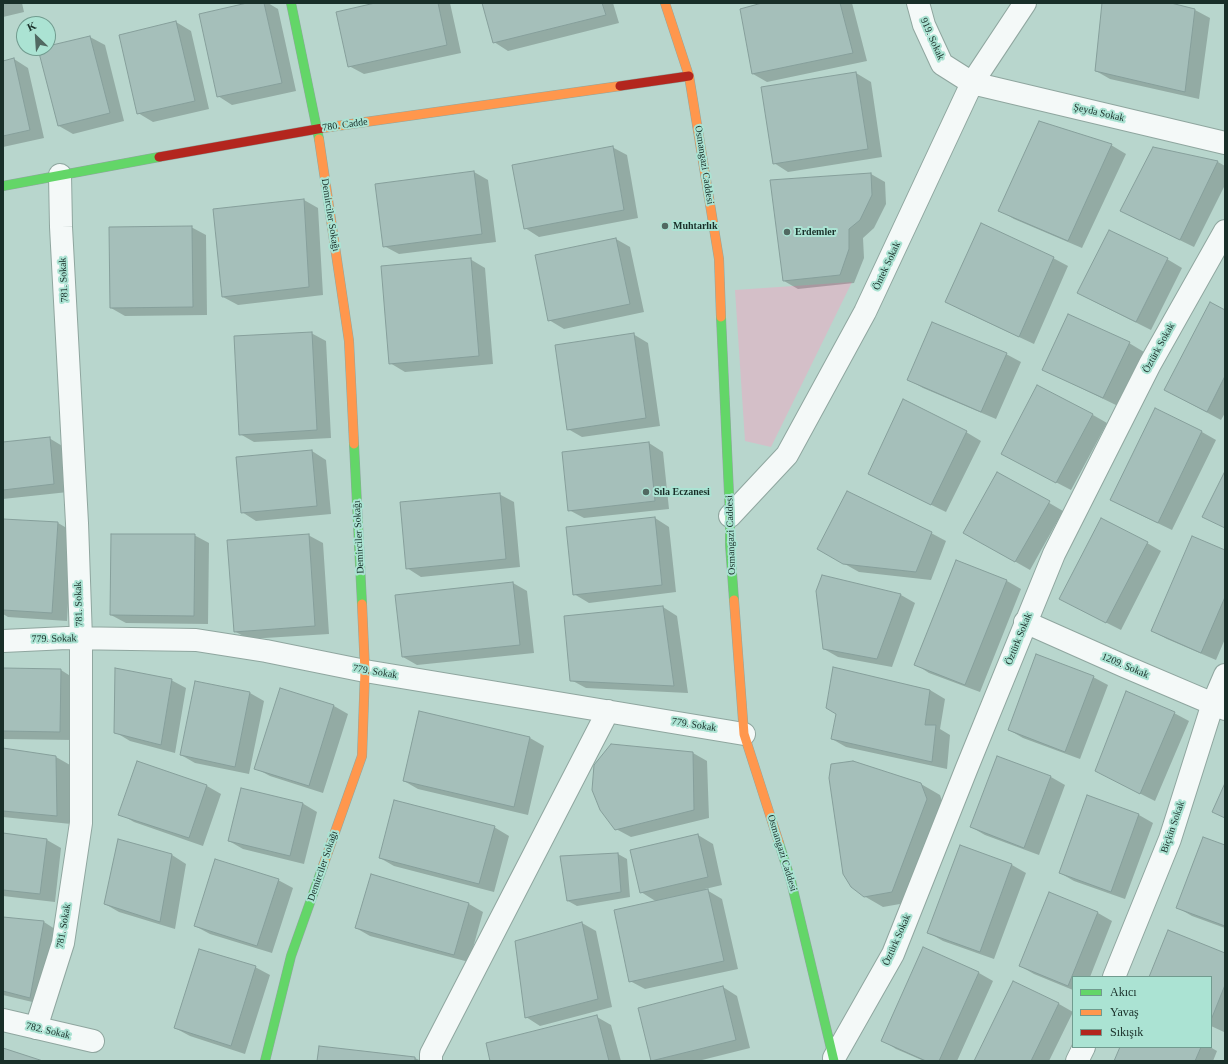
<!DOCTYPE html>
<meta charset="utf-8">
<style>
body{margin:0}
#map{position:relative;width:1228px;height:1064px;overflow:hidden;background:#b8d6cd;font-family:"Times New Roman",serif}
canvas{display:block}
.frame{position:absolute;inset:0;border:4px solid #192f29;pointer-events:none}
.legend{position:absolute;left:1072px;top:976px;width:140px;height:72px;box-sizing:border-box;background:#abe3d3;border:1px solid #719b8f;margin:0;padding:5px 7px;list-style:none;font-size:12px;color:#192f29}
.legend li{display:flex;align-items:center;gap:8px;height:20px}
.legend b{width:20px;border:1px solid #719b8f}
.north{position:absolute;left:16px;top:16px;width:40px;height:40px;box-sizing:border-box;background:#abe3d3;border:1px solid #719b8f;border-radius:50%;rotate:335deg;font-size:11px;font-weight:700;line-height:16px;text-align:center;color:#192f29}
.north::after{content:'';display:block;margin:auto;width:14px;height:18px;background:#516962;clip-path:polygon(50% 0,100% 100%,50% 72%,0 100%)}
</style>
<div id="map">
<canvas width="1228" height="1064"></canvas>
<div class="frame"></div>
<ul class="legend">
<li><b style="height:5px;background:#63d668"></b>Akıcı</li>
<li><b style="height:5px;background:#ff974d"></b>Yavaş</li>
<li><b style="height:5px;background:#b3261e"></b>Sıkışık</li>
</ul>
<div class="north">K</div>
</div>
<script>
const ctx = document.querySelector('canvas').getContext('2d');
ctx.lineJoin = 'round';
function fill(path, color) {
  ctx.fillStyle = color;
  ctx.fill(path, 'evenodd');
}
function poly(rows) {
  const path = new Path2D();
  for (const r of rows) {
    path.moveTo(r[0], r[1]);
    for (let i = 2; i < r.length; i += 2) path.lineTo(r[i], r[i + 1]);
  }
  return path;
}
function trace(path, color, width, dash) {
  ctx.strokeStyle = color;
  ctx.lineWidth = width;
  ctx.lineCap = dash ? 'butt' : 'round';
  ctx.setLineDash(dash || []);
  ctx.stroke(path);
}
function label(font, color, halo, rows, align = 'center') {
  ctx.font = font + ' "Times New Roman",serif';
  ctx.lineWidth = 4;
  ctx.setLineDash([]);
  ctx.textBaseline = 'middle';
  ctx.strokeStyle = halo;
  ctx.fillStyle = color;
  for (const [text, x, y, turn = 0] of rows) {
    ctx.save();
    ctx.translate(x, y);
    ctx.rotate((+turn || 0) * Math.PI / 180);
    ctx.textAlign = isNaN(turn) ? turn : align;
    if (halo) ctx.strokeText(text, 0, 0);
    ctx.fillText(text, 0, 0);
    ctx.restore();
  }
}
fill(poly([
 [852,282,771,447,745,441,735,290]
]), '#d4bfc8');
fill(poly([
 [3,3,22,3,24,12,3,17],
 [252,3,268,3,278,9,296,91,232,105,218,96],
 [380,3,450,3,461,53,364,74,349,66],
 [483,3,613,3,619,23,508,51,494,42],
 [766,3,852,3,867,61,767,82,753,74],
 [1103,3,1167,3,1195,10,1210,18,1199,99,1110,79,1096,71],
 [176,22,191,31,209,109,153,122,138,113],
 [90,37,105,45,124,121,73,134,59,126,40,49],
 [14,59,28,68,44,138,3,147,3,62],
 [856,73,871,82,882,157,788,172,774,163,762,88],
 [1111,145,1126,154,1082,248,1014,219,999,210],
 [612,147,627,155,638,218,539,237,525,228],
 [1154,148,1218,162,1225,166,1225,185,1194,247,1136,219,1122,211],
 [474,172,488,180,496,242,399,254,384,246],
 [871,174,885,182,886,204,874,228,863,238,864,258,854,283,798,289,784,281],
 [304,200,318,208,323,295,238,305,223,297],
 [982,224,1053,258,1068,266,1034,344,961,310,947,302],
 [191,227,206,235,207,315,125,316,111,308],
 [1109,231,1167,259,1182,268,1151,330,1093,301,1079,293],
 [616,239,630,247,644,312,564,329,549,320],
 [470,259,485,268,493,364,405,372,390,363],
 [1225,311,1225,413,1221,420,1165,390],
 [1068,315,1129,343,1144,352,1118,406,1058,377,1043,369],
 [311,333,326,341,331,438,254,442,240,434],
 [633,334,648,343,660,426,582,437,568,429],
 [1006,354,1021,362,996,419,923,388,909,380],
 [1155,410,1202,432,1216,440,1172,530,1126,508],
 [1093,415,1107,423,1071,490,1017,462],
 [966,432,981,441,946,512,884,482,869,474],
 [49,438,64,447,68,492,3,499,3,443],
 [649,443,663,452,669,509,584,518,569,510],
 [312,451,326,460,331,514,256,521,242,512],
 [998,473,1063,511,1030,570,965,533],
 [499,494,514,502,520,567,421,577,407,568],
 [655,518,669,527,676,592,589,603,574,594],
 [3,520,58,523,72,531,67,621,8,617,3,614],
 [931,533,946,541,931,580,859,572,818,549],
 [194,535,209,543,208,624,126,623,111,615],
 [308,535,323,543,329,634,249,639,234,631],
 [1147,543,1161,551,1121,630,1075,607],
 [1225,551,1225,639,1216,660,1167,639,1152,631],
 [956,561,1007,581,1021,589,980,692,929,673,915,664],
 [822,576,901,595,915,603,892,667,838,657,824,649],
 [513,583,527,591,534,653,417,665,403,657],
 [663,607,677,616,688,693,586,688,571,680],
 [834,668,930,690,945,699,940,729,950,735,947,769,846,747,832,739,837,714],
 [3,669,61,670,75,679,74,740,3,739],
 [1093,677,1108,685,1080,759,1023,738,1009,730],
 [171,680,186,688,175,753,130,741,115,732],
 [196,682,250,693,264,701,249,774,195,763,181,755],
 [281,689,334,706,348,714,323,793,270,776,255,768],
 [1174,713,1189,721,1155,801,1111,779],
 [530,738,544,746,528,815,418,789,404,781],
 [3,749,56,757,70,765,71,824,3,817],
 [693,753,707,761,709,818,631,837,616,829],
 [998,757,1051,777,1065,785,1039,855,985,835,971,827],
 [137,762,207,786,221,794,203,846,134,822,120,814],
 [921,784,940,795,945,810,911,902,883,907,864,896],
 [1088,797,1139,815,1153,823,1125,899,1074,881,1060,873],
 [302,803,317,812,304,864,243,849,229,841],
 [494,827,509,836,494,892,394,866,380,858],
 [3,834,47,840,61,848,55,902,3,896],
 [698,835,713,844,722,885,705,889,722,899,738,969,645,989,630,981,657,902,641,892],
 [118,841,172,855,186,864,175,929,119,912,105,904],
 [960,846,1012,865,1026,873,994,959,943,941,929,933],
 [1225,846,1225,928,1192,916,1178,908],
 [618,854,627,859,630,897,577,906,568,901],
 [278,880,293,888,272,953,210,934,195,926],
 [469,904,483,912,469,962,370,936,356,928],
 [1098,913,1112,921,1090,977,1073,977,1073,990,1034,974,1020,966],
 [3,918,44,922,58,931,45,1005,3,995],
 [582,923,596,931,612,1007,540,1026,526,1017],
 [924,948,979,973,993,981,957,1061,924,1061,896,1049,882,1040],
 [1225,954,1225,1028,1224,1032,1211,1026,1211,977,1150,977],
 [255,967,270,975,245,1054,190,1036,175,1028],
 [1013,982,1059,1004,1073,1012,1049,1061,975,1061],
 [723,987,737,996,750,1048,698,1061,652,1061],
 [597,1017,611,1025,621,1061,491,1061],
 [320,1047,415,1058,421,1061,318,1061],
 [1121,1047,1210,1047,1217,1051,1213,1061,1115,1061]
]), '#0003');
const building = poly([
 [247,3,264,3,282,83,217,97,199,14,247,3],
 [375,3,438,3,447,45,348,67,336,12,375,3],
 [482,3,602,3,606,15,493,43,482,3],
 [762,3,840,3,853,53,752,74,740,9,762,3],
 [1102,3,1171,3,1195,9,1185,92,1095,71,1102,3],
 [176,21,195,101,137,114,119,35,176,21],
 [90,36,110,113,58,126,38,49,48,48,48,46,90,36],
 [14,58,30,130,3,136,3,61,14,58],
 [856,72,868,149,773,164,761,87,856,72],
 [1039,121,1112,144,1068,241,998,211,1039,121],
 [613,146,624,210,524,229,512,165,613,146],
 [1153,147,1218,161,1180,240,1120,211,1153,147],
 [474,171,482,234,383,247,375,184,474,171],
 [871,173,872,195,860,220,849,229,849,249,840,275,783,281,770,180,871,173],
 [304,199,309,287,222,297,213,209,304,199],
 [981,223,1054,257,1019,337,945,302,981,223],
 [192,226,193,307,110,308,109,227,192,226],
 [1109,230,1168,258,1136,322,1077,293,1109,230],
 [616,238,630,304,548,321,535,255,616,238],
 [471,258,479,356,389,364,381,266,471,258],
 [1210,302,1225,310,1225,376,1207,412,1164,390,1210,302],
 [1068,314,1130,342,1103,398,1042,370,1068,314],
 [932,322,1007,353,981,412,907,380,932,322],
 [312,332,317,430,239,435,234,336,312,332],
 [634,333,646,418,567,430,555,345,634,333],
 [1037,385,1093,414,1056,483,1001,454,1037,385],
 [903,399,967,431,931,505,868,474,903,399],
 [1155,408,1202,431,1158,523,1110,500,1155,408],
 [50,437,54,484,3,490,3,442,50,437],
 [649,442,655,501,568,511,562,452,649,442],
 [312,450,317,506,241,513,236,457,312,450],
 [1225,471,1225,528,1202,517,1225,471],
 [997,472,1050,501,1015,562,963,533,997,472],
 [847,491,932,532,916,572,843,564,817,549,847,491],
 [500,493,506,559,406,569,400,502,500,493],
 [655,517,662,585,573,595,566,527,655,517],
 [1101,518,1148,542,1106,623,1059,599,1101,518],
 [3,519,58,522,52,613,3,610,3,519],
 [111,534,195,534,194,616,110,615,111,534],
 [309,534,315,626,234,632,227,540,309,534],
 [1192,536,1225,550,1225,597,1201,653,1151,631,1192,536],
 [956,560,1007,580,965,685,914,665,956,560],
 [822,575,901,594,877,659,823,649,816,591,822,575],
 [513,582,520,645,402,657,395,595,513,582],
 [663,606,674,686,570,681,564,616,663,606],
 [1036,654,1094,676,1065,752,1008,730,1036,654],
 [833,667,930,690,925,725,936,725,932,762,831,739,836,714,826,708,833,667],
 [3,668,61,669,60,732,3,731,3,668],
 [115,668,172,679,161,745,114,733,115,668],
 [195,681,250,692,235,767,180,755,195,681],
 [280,688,334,705,309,786,254,769,280,688],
 [1126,691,1175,712,1140,794,1095,771,1126,691],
 [419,711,530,737,514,807,403,781,419,711],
 [611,744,693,752,694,810,615,830,600,810,592,790,594,765,611,744],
 [3,748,56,756,57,816,3,811,3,748],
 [997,756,1051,776,1024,848,970,827,997,756],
 [137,761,207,785,189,838,118,815,137,761],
 [853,761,921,783,927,799,892,892,864,897,851,887,843,874,829,778,831,764,853,761],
 [1225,783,1225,818,1212,812,1225,783],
 [241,788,303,803,290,856,228,841,241,788],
 [1087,795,1139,814,1111,892,1059,873,1087,795],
 [394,800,495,826,479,884,379,858,394,800],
 [3,833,47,839,40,894,3,890,3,833],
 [698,834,708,877,640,893,630,850,698,834],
 [1203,837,1225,845,1225,926,1176,908,1203,837],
 [118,839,172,854,160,922,104,904,118,839],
 [960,845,1012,864,980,952,927,933,960,845],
 [618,853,621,892,567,901,560,856,618,853],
 [215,859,279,879,257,946,194,926,215,859],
 [371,874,469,903,454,955,355,928,371,874],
 [708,889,724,961,629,982,614,910,708,889],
 [1049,892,1098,912,1068,986,1019,966,1049,892],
 [3,917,44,921,30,998,3,991,3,917],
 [582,922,598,999,525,1018,515,941,582,922],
 [1168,930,1225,953,1225,985,1211,1020,1211,977,1149,977,1168,930],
 [923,947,979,972,939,1061,926,1061,881,1041,923,947],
 [199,949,256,966,231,1046,174,1028,199,949],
 [1013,981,1059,1003,1031,1061,974,1061,1013,981],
 [723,986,736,1040,651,1061,638,1008,723,986],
 [597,1015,609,1061,490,1061,486,1043,597,1015],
 [319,1046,415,1057,415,1061,317,1061,319,1046],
 [1120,1047,1201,1047,1195,1061,1114,1061,1120,1047],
 [3,1048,43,1061,3,1061,3,1048]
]);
fill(building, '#a5bfba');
trace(building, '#869f9b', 1);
const street = poly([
 [918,3,924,25,942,64,972,83,1225,143],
 [730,516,787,455,865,312,972,83,1025,3],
 [1025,622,1124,666,1225,709],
 [3,641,67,638,196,640,266,651,365,671,744,734],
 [1114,977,1170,839,1213,703,1225,675],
 [3,1020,93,1041],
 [36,1028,63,943,81,823,81,639,77,523,61,227,60,175],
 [834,1058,893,954,966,770,1054,554,1150,364,1225,231],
 [431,1061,431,1054,608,711],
 [1077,1061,1084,1047]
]);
const fast = poly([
 [291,3,319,139],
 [3,186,159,157],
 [721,317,730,516,730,545,734,600],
 [354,444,362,604],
 [779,843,791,881,834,1061],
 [265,1061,291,956,323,866]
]);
const slow = poly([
 [665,3,689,76,719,259,721,317],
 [323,128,620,86],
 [319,139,349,341,354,444],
 [734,600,744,734,779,843],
 [323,866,362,756,365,671,362,604]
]);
const jam = poly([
 [620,86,689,76],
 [159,157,323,128]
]);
trace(street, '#8fa69f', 24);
trace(fast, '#8fa69f', 10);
trace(slow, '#8fa69f', 10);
trace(jam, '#8fa69f', 10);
trace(street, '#f4f9f8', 22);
trace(fast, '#63d668', 9);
trace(slow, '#ff974d', 9);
trace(jam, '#b3261e', 9);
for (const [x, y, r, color] of [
 [665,226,4,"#516962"],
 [787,232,4,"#516962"],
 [646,492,4,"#516962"]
]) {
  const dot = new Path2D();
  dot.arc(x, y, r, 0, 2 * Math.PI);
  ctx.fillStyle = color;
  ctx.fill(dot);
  trace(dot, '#abe3d3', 1.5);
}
label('10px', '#192f29', '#abe3d3', [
 ["919. Sokak",932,39,66],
 ["Şeyda Sokak",1099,113,13],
 ["780. Cadde",345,125,-8],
 ["Osmangazi Caddesi",704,165,81],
 ["Demirciler Sokağı",330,215,81],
 ["Öntek Sokak",887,266,-65],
 ["781. Sokak",64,280,-93],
 ["Öztürk Sokak",1159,348,-61],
 ["Osmangazi Caddesi",731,535,-92],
 ["Demirciler Sokağı",359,537,-93],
 ["781. Sokak",79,604,-92],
 ["779. Sokak",54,639,-1],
 ["Öztürk Sokak",1019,639,-68],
 ["1209. Sokak",1125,666,23],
 ["779. Sokak",375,672,10],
 ["779. Sokak",694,725,9],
 ["Biçkin Sokak",1173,827,-71],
 ["Osmangazi Caddesi",782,853,73],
 ["Demirciler Sokağı",323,866,-71],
 ["781. Sokak",64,926,-80],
 ["Öztürk Sokak",897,940,-66],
 ["782. Sokak",48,1031,13]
]);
label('bold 10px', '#192f29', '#abe3d3', [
 ["Muhtarlık",673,226],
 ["Erdemler",795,232],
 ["Sıla Eczanesi",654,492]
], 'left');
</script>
